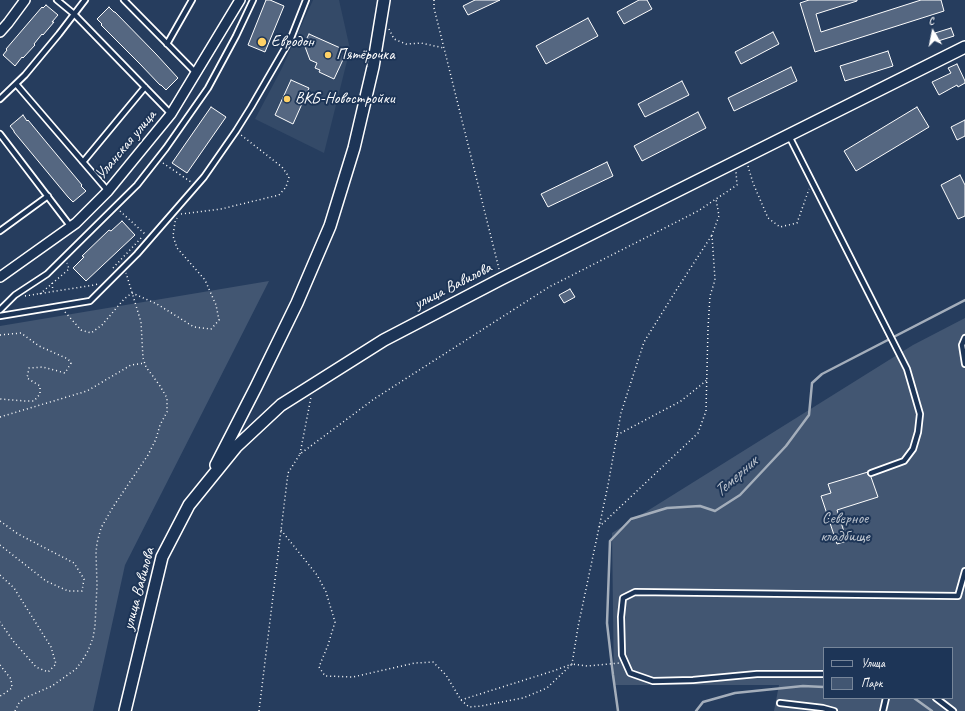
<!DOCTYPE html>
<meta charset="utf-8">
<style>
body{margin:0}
#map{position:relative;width:965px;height:711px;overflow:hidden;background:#263d5e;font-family:Caveat,sans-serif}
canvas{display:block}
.legend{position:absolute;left:823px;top:647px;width:130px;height:52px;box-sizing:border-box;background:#1d3557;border:1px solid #77869a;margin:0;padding:5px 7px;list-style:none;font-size:12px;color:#fff}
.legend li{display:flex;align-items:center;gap:8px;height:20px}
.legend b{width:20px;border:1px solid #77869a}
.north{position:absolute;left:913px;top:12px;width:40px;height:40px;-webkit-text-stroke:3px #1d3557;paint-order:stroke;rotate:350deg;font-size:11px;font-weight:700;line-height:16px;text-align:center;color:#fff}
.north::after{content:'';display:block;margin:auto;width:14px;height:18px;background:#fff;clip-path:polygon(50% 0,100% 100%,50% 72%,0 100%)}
</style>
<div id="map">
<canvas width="965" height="711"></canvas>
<ul class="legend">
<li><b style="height:5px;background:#1d3557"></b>Улица</li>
<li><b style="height:11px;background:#425672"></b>Парк</li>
</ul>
<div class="north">С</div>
</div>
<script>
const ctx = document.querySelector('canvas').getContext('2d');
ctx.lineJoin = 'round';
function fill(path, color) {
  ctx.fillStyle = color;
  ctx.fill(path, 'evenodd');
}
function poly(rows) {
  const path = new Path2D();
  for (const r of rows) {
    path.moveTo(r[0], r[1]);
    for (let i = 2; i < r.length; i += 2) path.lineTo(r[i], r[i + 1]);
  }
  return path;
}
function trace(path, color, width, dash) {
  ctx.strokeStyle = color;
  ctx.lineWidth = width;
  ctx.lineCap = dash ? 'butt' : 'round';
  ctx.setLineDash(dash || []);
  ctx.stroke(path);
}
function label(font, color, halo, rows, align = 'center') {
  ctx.font = font + ' Caveat,sans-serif';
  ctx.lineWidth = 4;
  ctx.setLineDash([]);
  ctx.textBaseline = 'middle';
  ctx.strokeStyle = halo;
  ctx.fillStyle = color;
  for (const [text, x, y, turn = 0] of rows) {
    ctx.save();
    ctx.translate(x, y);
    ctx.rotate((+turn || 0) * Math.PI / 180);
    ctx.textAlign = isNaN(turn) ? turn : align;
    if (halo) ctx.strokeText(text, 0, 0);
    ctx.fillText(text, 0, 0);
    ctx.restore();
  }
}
fill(poly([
 [313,0,339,0,350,49,324,153,255,119,282,68]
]), '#344a68');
fill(poly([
 [269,281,125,565,93,711,0,711,0,326],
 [965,318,965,711,774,711,779,685,614,685,612,533,913,345],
 [824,648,952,648,952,698,824,698]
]), '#425672');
trace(poly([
 [914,698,932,711],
 [618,711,613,675,607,623,610,541,631,519,667,508,700,506,715,511,740,495,786,446,809,415,812,383,822,374,965,300],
 [696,711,703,702,735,693,803,686,824,687]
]), '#a4aebb', 2.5);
const building = poly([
 [266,0,270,0,284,6,265,52,248,45,266,0],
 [475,0,500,0,468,15,463,6,475,0],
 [639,0,647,0,652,9,624,24,617,12,639,0],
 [809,0,857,0,857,1,816,14,821,32,921,0,941,0,944,11,815,52,800,3,809,0],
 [46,5,58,15,52,22,54,22,43,35,42,34,34,44,35,45,23,58,22,57,15,66,3,55,7,50,6,49,42,7,43,8,46,5],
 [109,7,114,12,115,12,156,54,178,78,166,90,161,85,160,85,140,64,101,25,102,24,97,19,109,7],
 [588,18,598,36,546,64,536,46,588,18],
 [951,28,954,36,938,41,935,33,951,28],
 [773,32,779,44,741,64,735,52,773,32],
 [309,34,347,51,334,79,319,72,320,70,315,68,317,63,310,60,304,44,309,34],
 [888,51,893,66,845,81,840,66,888,51],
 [957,64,965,81,965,83,958,87,957,85,939,95,932,82,951,73,948,68,957,64],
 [791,67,797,81,734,111,728,98,791,67],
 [291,80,309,88,293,124,275,115,291,80],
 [682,81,689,95,645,117,638,104,682,81],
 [211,107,226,117,187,173,172,163,211,107],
 [917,107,929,127,856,171,844,151,917,107],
 [698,112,706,128,642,161,634,146,698,112],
 [23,115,27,121,28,120,47,143,82,185,81,186,86,191,73,202,68,197,14,132,14,131,10,126,23,115],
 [965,120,965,136,957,140,951,127,965,120],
 [607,162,613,176,548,207,541,194,607,162],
 [960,175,965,185,965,216,958,219,941,185,960,175],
 [122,221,135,235,86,281,73,268,84,257,82,256,109,230,111,231,122,221],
 [570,289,575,297,564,303,559,295,570,289],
 [868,472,868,475,871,477,878,497,837,510,847,541,837,544,821,496,831,493,828,484,868,472]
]);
fill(building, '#556781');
trace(building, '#fff', 1);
const service = poly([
 [57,0,74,14,171,114],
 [124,0,196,73],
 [167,44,192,0],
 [16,84,108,191],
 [0,99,25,75,59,34,85,0],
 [0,134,71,227],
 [789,136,907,369,920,414,918,432,913,449,904,461,871,473],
 [83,162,145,87],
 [0,231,48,196],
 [0,310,15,295,47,274,137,185,166,148,208,88,236,36,253,0],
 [0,316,90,301,137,254,204,177,236,131,251,107,291,38,306,0],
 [965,338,962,345,965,364],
 [824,674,757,674,693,680,653,681,630,673,622,655,621,617,623,598,635,592,958,596,965,571],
 [936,698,953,711],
 [780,703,823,708,834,711],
 [883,711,886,698]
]);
const minor = poly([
 [0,32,8,23,25,0],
 [0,277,76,223,108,191,171,114,240,0]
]);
const tertiary = poly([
 [216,465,256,387,297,303,330,226,354,148,373,67,384,0],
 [125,711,162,557,189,505,236,447,281,405,384,340,501,279,965,47]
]);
trace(service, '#fff', 8);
trace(minor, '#fff', 12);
trace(tertiary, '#fff', 14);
trace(poly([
 [434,0,434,8,499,269],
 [389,29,394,39,406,44,421,43,444,48],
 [163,163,191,182],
 [748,166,753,183,768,218,780,227,797,223,809,189],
 [120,211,145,234],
 [181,214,221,209,279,195,286,187,289,177,282,167,241,135],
 [113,268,142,237],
 [52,283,53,291],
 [40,294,69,269,67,263],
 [25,296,94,285,98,284],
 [65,312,81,330,91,333,102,325,124,299,132,293,157,304,194,327,211,329,219,320,216,305,205,280,177,248,173,236,175,222,177,218],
 [0,335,21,333,39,346,68,359,71,363,65,373,43,367,29,368,27,378,40,386,40,394,34,401,25,401,0,399],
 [0,417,87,391,131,365,145,363],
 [617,435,681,401,707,380],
 [300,454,311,397],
 [0,521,18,534,74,563,84,579,82,591,68,591,46,581,0,545],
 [599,527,698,433,706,411,708,328,710,296,715,280,712,235,719,216,716,199],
 [281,530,317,575,326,592,335,622,328,645,319,667,325,676,353,677,415,663,433,662,446,675,461,700,469,707,481,706,523,698,547,688,572,664,587,666,620,663],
 [0,575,14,588,51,647,56,664,48,672,36,667,14,642,0,622],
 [0,665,11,679,12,688,2,695,0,696],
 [461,700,553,671,572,664,578,627,608,485,621,413,644,342,677,289,712,235],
 [15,711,19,703,25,698,52,686,76,669,82,661,88,651,93,638,95,626,97,585,96,553,97,543,101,528,113,507,148,455,156,439,160,425,167,412,167,398,160,386,152,375,146,367,143,358,141,322,126,273],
 [259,711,288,473,300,454,374,399,549,287,698,211,737,185,736,172]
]), '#fff', 1.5, [1, 3]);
trace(service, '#1d3557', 4.5);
trace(minor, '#1d3557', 9);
trace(tertiary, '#1d3557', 11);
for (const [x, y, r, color] of [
 [262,42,5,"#ffd166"],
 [328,55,4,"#ffd166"],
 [287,99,4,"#ffd166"]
]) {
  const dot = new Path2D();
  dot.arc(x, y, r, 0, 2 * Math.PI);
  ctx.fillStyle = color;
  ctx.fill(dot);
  trace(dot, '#1d3557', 1.5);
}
label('16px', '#fff', '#1d3557', [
 ["Евродон",271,42],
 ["Пятёрочка",336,55],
 ["ВКБ-Новостройки",295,99]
], 'left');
label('16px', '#fff', '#1d3557', [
 ["Уланская улица",126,145,-50],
 ["улица Вавилова",453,286,-27],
 ["улица Вавилова",139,589,-75]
]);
label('16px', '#bdc4ce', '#1d3557', [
 ["Северное",845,519],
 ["кладбище",845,537]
]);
label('italic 17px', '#bbc2cc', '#1d3557', [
 ["Темерник",736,477,-42]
]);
</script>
